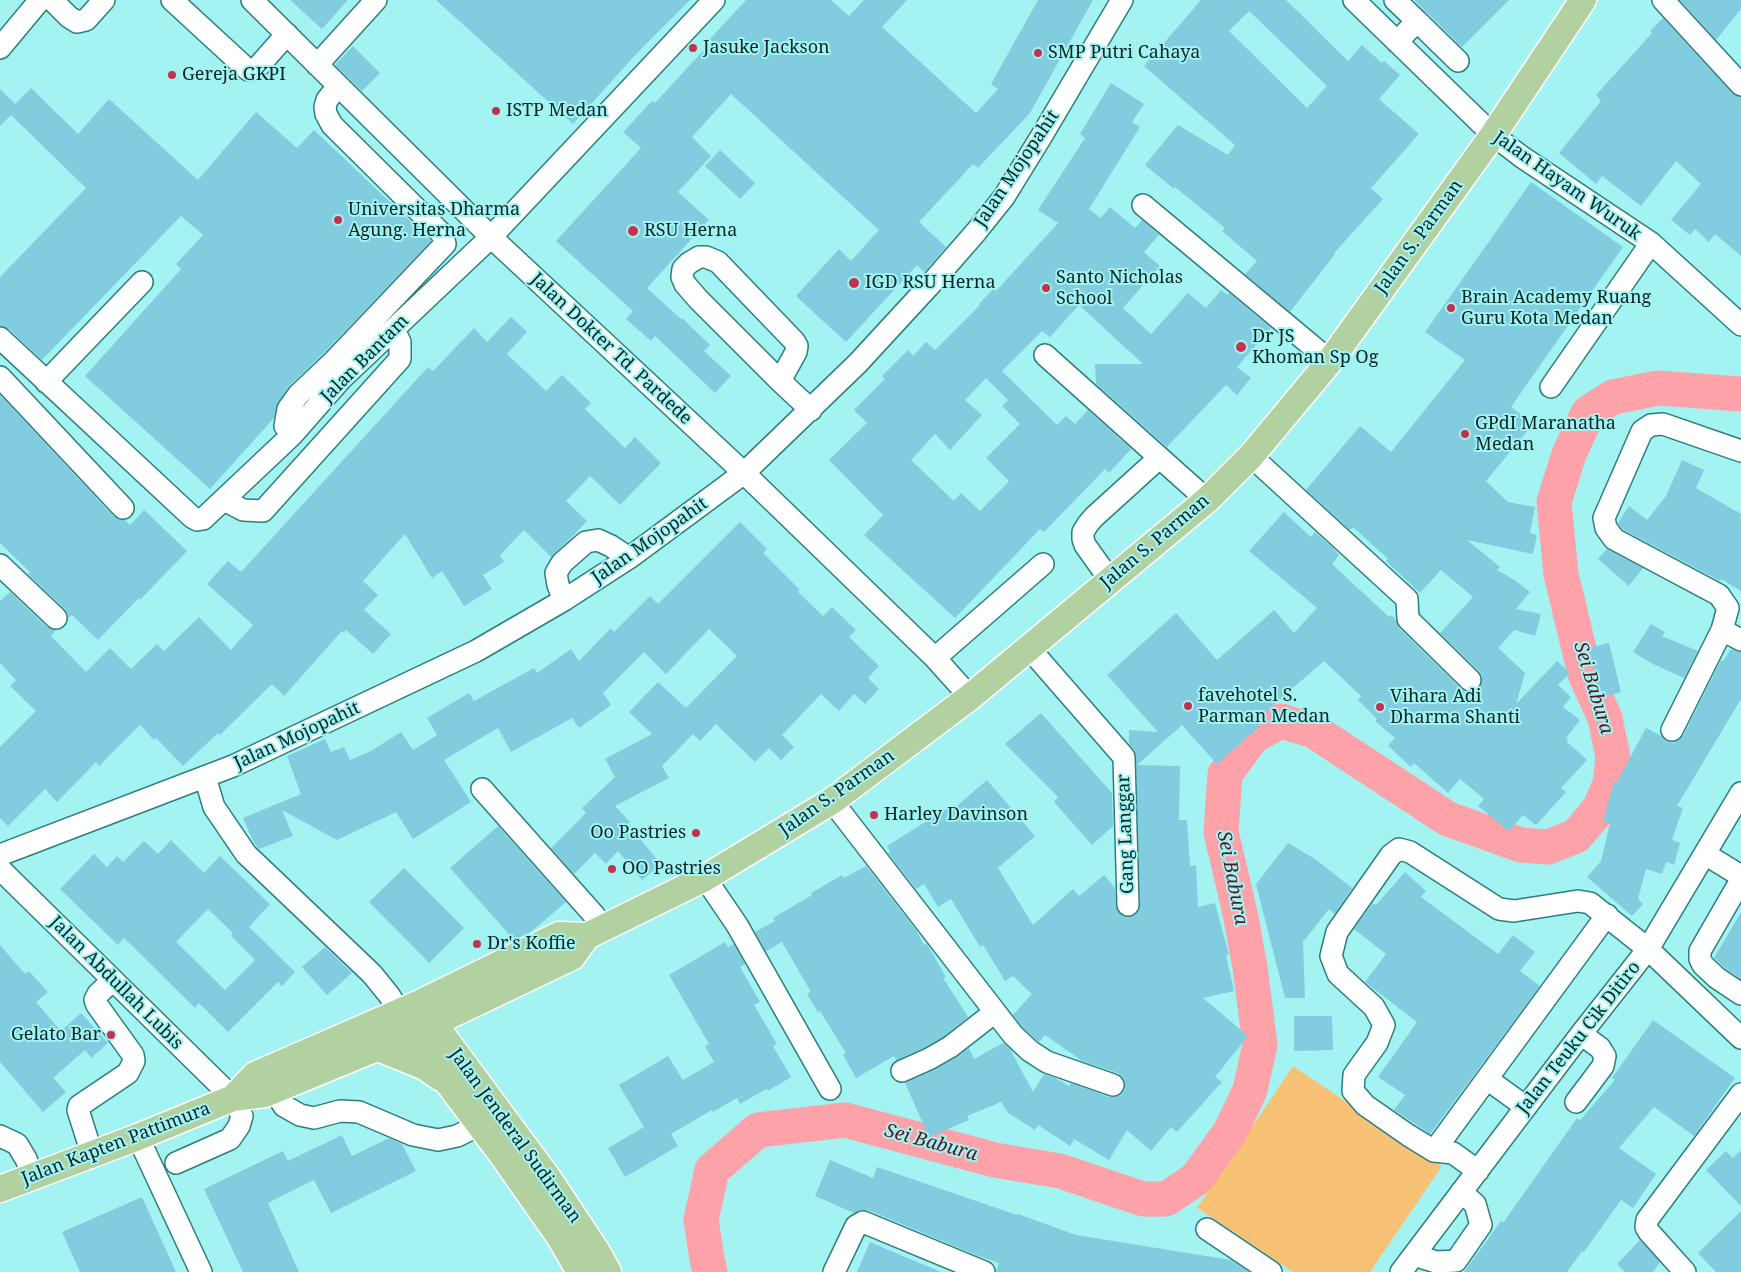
<!DOCTYPE html>
<style>
body{margin:0}
canvas{display:block;background:#a4f3f3}
</style>
<canvas width="1741" height="1272"></canvas>
<script>
const ctx = document.querySelector('canvas').getContext('2d');
ctx.lineJoin = 'round';
function fill(path, color) {
  ctx.fillStyle = color;
  ctx.fill(path, 'evenodd');
}
function poly(rows) {
  const path = new Path2D();
  for (const r of rows) {
    path.moveTo(r[0], r[1]);
    for (let i = 2; i < r.length; i += 2) path.lineTo(r[i], r[i + 1]);
  }
  return path;
}
function trace(path, color, width, dash) {
  ctx.strokeStyle = color;
  ctx.lineWidth = width;
  ctx.lineCap = dash ? 'butt' : 'round';
  ctx.setLineDash(dash || []);
  ctx.stroke(path);
}
function label(font, color, halo, rows, align = 'center') {
  ctx.font = font + ' "Noto Serif",serif';
  ctx.lineWidth = 4;
  ctx.setLineDash([]);
  ctx.textBaseline = 'middle';
  ctx.strokeStyle = halo;
  ctx.fillStyle = color;
  for (const [text, x, y, turn = 0] of rows) {
    ctx.save();
    ctx.translate(x, y);
    ctx.rotate((+turn || 0) * Math.PI / 180);
    ctx.textAlign = isNaN(turn) ? turn : align;
    if (halo) ctx.strokeText(text, 0, 0);
    ctx.fillText(text, 0, 0);
    ctx.restore();
  }
}
fill(poly([
 [1293,1066,1442,1166,1370,1272,1293,1272,1197,1208]
]), '#f7c276');
trace(poly([
 [710,1272,707,1259,701,1220,712,1170,758,1130,845,1120,995,1160,1060,1171,1143,1199,1166,1199,1196,1179,1230,1132,1250,1090,1260,1045,1250,967,1240,913,1221,832,1225,774,1253,736,1281,721,1314,731,1448,819,1521,845,1548,847,1576,836,1599,809,1610,784,1613,757,1605,718,1585,674,1561,574,1554,502,1569,454,1588,413,1613,397,1658,388,1741,394]
]), '#fda2a8', 35);
fill(poly([
 [290,0,348,0,322,29],
 [436,0,690,0,639,51,573,124],
 [746,0,831,0,849,16,864,0,907,0,882,27,976,113,998,89,991,84,1038,0,1093,0,1030,113,978,168,973,164,919,222,946,247,924,272,917,265,846,342,796,296,839,249,851,261,879,230,731,94,692,137,711,156,678,192,709,220,647,288,681,319,682,318,710,345,704,351,731,376,715,393,655,336,651,341,626,319,633,311,556,241,641,148,623,132,652,101,655,103,712,41,710,39],
 [1201,0,1286,0,1348,61,1362,45,1382,63,1384,61,1400,75,1379,99,1419,134,1371,188,1383,199,1334,253,1335,254,1290,312,1245,274,1257,261,1222,231,1225,228,1175,187,1174,189,1145,165,1178,125,1228,155,1235,145,1144,66],
 [1249,11,1327,86,1307,108,1229,31],
 [1414,0,1509,0,1462,47],
 [1680,0,1741,0,1741,9,1716,40],
 [1663,18,1732,93,1741,97,1741,256,1715,234,1709,242,1695,229,1690,235,1671,220,1701,184,1676,161,1641,206,1602,176,1596,184,1559,153,1601,101,1596,95,1652,33,1650,31],
 [353,46,380,73,362,91,335,65],
 [1111,83,1144,104,1132,122,1140,127,1089,209,1101,218,1110,207,1135,228,1142,220,1159,235,1144,252,1160,266,1123,308,1151,334,1188,293,1206,308,1221,290,1228,295,1229,293,1271,328,1237,367,1251,378,1237,395,1226,385,1167,447,1096,384,1095,364,1143,364,1079,305,1050,337,1042,331,1002,371,1057,425,1066,416,1075,424,1088,410,1131,449,1109,473,1105,469,1044,532,1040,529,955,618,864,535,883,515,829,460,867,423,854,410,885,379,882,376,908,350,913,356,926,342,935,350,980,305,979,304,993,289,996,291,1058,223,1038,210,1085,138,1080,134],
 [986,378,1008,400,1002,406,1020,424,986,458,1009,481,980,511,961,493,954,501,911,460,935,434,950,450,982,415,965,400],
 [31,88,78,134,109,99,198,180,256,112,297,148,314,130,431,241,324,353,289,386,278,402,274,418,210,489,85,376,181,269,176,264,203,235,181,216,42,360,9,329,0,326,0,277,86,188,11,115,0,126,0,89,15,104],
 [720,150,755,183,740,199,705,166],
 [1531,182,1623,247,1511,407,1533,424,1486,481,1508,502,1535,507,1530,533,1537,535,1533,554,1467,540,1500,567,1497,570,1516,581,1530,592,1516,609,1541,614,1535,636,1514,630,1498,648,1525,673,1516,704,1557,661,1570,673,1558,685,1571,697,1563,707,1580,720,1566,738,1568,739,1566,741,1587,760,1561,788,1566,792,1536,825,1523,815,1509,831,1478,806,1484,799,1460,779,1448,793,1414,763,1411,767,1388,746,1395,738,1375,721,1377,719,1358,700,1361,696,1324,661,1255,721,1260,726,1217,764,1181,724,1181,726,1137,765,1180,766,1179,820,1187,820,1190,866,1196,865,1198,907,1215,903,1229,955,1226,955,1234,991,1203,998,1248,1036,1215,1077,1222,1082,1177,1132,1171,1127,1151,1151,1127,1130,1109,1160,1074,1139,1070,1146,1038,1125,1035,1130,1008,1113,1001,1102,967,1116,969,1120,929,1137,905,1083,935,1070,956,1058,969,1048,974,1059,1003,1043,1010,1049,1033,1092,1044,1074,1055,1078,1069,1086,1071,1083,1109,1097,1115,1097,1121,1095,1125,1090,1125,1083,1123,1077,1118,1073,1082,1061,1045,1035,1039,1042,1022,1027,1013,1015,1032,994,1013,976,1005,981,983,945,980,947,951,899,938,907,924,884,916,889,888,853,890,851,887,846,949,807,951,811,987,780,1035,836,998,868,1033,925,1073,889,1079,896,1104,875,1115,888,1116,905,1118,912,1122,916,1128,917,1135,915,1139,910,1140,905,1136,757,1134,749,1129,744,1129,730,1158,732,1107,675,1176,613,1217,660,1274,610,1294,633,1317,608,1249,551,1284,512,1311,537,1315,532,1333,548,1339,555,1332,564,1389,617,1391,615,1395,619,1399,628,1461,689,1466,692,1473,692,1479,688,1482,683,1482,676,1479,671,1440,633,1473,597,1441,570,1420,593,1386,561,1388,559,1353,527,1350,530,1306,490,1360,426,1391,452,1465,360,1425,332],
 [511,317,527,332,507,354,546,391,562,375,591,403,585,409,625,448,635,437,661,463,620,505,590,476,566,501,587,521,567,542,551,557,524,530,500,555,504,562,483,575,492,589,464,606,442,571,432,578,405,534,363,581,378,595,364,610,391,634,373,654,346,630,344,633,342,631,284,696,272,684,220,735,218,733,183,766,156,738,154,740,140,725,99,766,96,762,57,802,45,789,8,826,0,818,0,747,36,711,10,686,16,680,0,663,0,601,10,592,47,627,56,630,51,636,86,672,110,648,131,669,157,644,164,651,199,617,231,650,253,625,207,584,228,561,241,572,428,367,433,371,474,328,487,342],
 [0,395,114,517,120,520,125,520,130,525,144,510,187,551,140,600,139,598,98,640,72,615,68,618,68,614,65,609,28,574,30,572,0,543],
 [1682,460,1704,470,1696,488,1741,514,1741,591,1721,579,1720,581,1622,529,1618,523,1629,506,1647,520,1666,496],
 [740,522,767,549,763,553,800,590,798,592,823,616,832,607,856,630,849,637,879,666,868,678,879,689,865,704,854,694,839,711,821,694,782,735,794,747,781,760,769,748,755,762,716,724,700,741,693,734,662,766,669,778,615,806,630,822,628,823,637,832,636,834,661,864,642,880,618,851,606,864,595,853,574,874,551,848,586,813,582,808,615,777,605,759,652,734,629,712,658,682,686,708,737,656,709,629,666,674,644,652,603,693,611,705,579,728,572,718,511,752,498,728,444,760,471,802,413,839,396,812,337,840,282,810,293,836,259,849,253,841,243,818,301,794,287,756,325,739,331,752,344,747,350,760,371,751,401,732,413,750,437,735,427,718,469,693,474,701,534,668,537,673,571,649,579,661,611,628,614,632,650,596,658,604],
 [1607,549,1643,568,1629,586,1598,559],
 [1651,624,1665,632,1662,636,1698,651,1684,678,1653,664,1633,652],
 [1609,643,1621,692,1601,698,1588,648],
 [1731,649,1741,652,1741,699,1677,806,1683,808,1672,840,1680,843,1674,865,1666,862,1662,874,1646,869,1638,899,1643,904,1632,916,1587,877,1601,861,1610,823,1603,821,1614,782,1617,782,1646,728,1661,736,1666,741,1674,743,1683,736,1721,660,1723,661],
 [1041,713,1112,793,1113,826,1092,845,1054,802,1058,797,1005,744],
 [498,826,566,902,531,932,514,940,450,868],
 [171,840,204,873,220,856,270,904,249,927,295,972,282,986,278,982,228,1032,199,1003,195,1008,124,938,118,945,60,889,94,854,107,867,117,856,123,862,144,841,158,854],
 [208,909,233,933,231,936,255,960,225,990,176,942],
 [1288,843,1315,859,1352,888,1335,914,1329,909,1303,942,1305,998,1285,998,1256,884],
 [866,866,916,930,924,945,927,944,946,977,943,978,968,1017,943,1037,923,1048,896,1060,894,1056,856,1078,843,1055,846,1053,820,1011,818,1013,807,994,811,992,782,942,766,951,755,932,775,921,773,918,812,895,811,893,842,875,844,878],
 [404,868,464,928,429,963,369,902],
 [1405,872,1426,891,1421,897,1498,954,1513,935,1535,952,1520,971,1540,986,1430,1134,1394,1110,1405,1095,1378,1077,1417,1022,1365,982,1386,954,1354,929,1373,903,1376,905],
 [1741,912,1741,979,1725,968,1714,958],
 [725,942,728,947,734,944,745,964,740,967,760,1002,754,1005,777,1044,773,1046,791,1077,768,1091,766,1089,740,1104,737,1098,713,1112,712,1110,671,1134,678,1146,625,1177,608,1148,644,1127,619,1085,668,1056,683,1080,714,1062,705,1046,709,1044,669,975],
 [0,945,25,974,29,971,48,992,36,1002,61,1031,81,1013,108,1043,91,1058,85,1050,53,1078,66,1092,43,1112,0,1062],
 [325,947,352,973,327,995,302,967],
 [1294,1016,1332,1016,1333,1050,1294,1051],
 [1653,1020,1735,1078,1694,1136,1654,1107,1619,1148,1656,1174,1633,1208,1621,1200,1584,1252,1582,1251,1567,1272,1464,1272,1501,1221,1503,1223,1577,1118,1580,1120,1615,1080,1612,1078],
 [342,1135,352,1156,389,1138,402,1144,416,1171,331,1213,314,1180,268,1203,299,1272,243,1272,204,1189,283,1151,288,1161],
 [1741,1150,1741,1206,1706,1170,1726,1151,1733,1158],
 [830,1160,873,1178,877,1167,1017,1215,1018,1214,1076,1235,1231,1260,1249,1272,996,1272,999,1263,976,1255,868,1210,862,1210,854,1213,815,1196],
 [142,1197,176,1272,80,1272,62,1232],
 [1741,1211,1741,1272,1716,1272,1698,1253],
 [1640,1240,1660,1262,1653,1272,1625,1272,1617,1264],
 [870,1242,941,1272,857,1272]
]), '#82ccdf');
const minor = poly([
 [52,0,69,17,77,22,86,20,104,0],
 [172,0,248,70,256,69,287,34],
 [252,0,491,237,744,473,935,658,970,697],
 [1354,0,1493,135,1522,157,1651,243,1741,325],
 [1395,0,1417,21,1397,42],
 [1663,0,1741,85],
 [1417,21,1458,61],
 [0,48,40,0],
 [317,65,376,0],
 [1143,205,1330,361],
 [0,338,192,517,197,520,203,519,292,435,341,379,491,237,714,0],
 [1045,355,1207,500],
 [0,377,123,508],
 [780,381,796,352,797,346,794,341,718,262,706,257,699,257,689,263,683,269,682,277,685,284,698,299,780,381,811,410],
 [46,382,142,282],
 [1551,387,1651,243],
 [292,435,285,426,288,409,298,395,333,362,445,244,443,235,332,125,326,114,325,107,327,100,338,86],
 [1741,451,1663,424,1651,425,1642,431,1604,518,1606,528,1614,539,1719,595,1728,608,1722,630,1741,640],
 [1251,456,1407,599,1408,619,1470,680],
 [224,500,243,510,263,511,400,359,400,342,394,330],
 [0,565,56,618],
 [1110,580,1085,545,1083,539,1083,532,1088,524,1094,517,1159,458],
 [564,600,558,585,556,573,562,563,586,542,598,540,611,546,629,558],
 [1029,648,1124,757,1128,905],
 [935,658,1043,564],
 [1672,730,1722,630],
 [205,777,214,807,246,854,372,974,389,995,399,1011],
 [482,789,594,915,603,928],
 [832,801,1013,1035,1030,1051,1047,1062,1113,1085],
 [1705,854,1741,876],
 [0,855,233,766,476,651,564,600,629,558,744,473,858,363,928,287,976,232,1004,197,1041,137,1122,0],
 [0,869,233,1098,242,1116,239,1126,230,1139,176,1163],
 [705,878,737,925,830,1089],
 [1741,880,1700,951,1700,959,1703,965,1717,978,1741,994],
 [902,1071,929,1059,950,1047,995,1012],
 [1487,1079,1526,1107],
 [274,1091,284,1106,300,1115,314,1118,340,1111,359,1112,413,1135,438,1140,457,1136,479,1125],
 [1576,1102,1603,1066,1605,1056,1600,1048,1581,1034],
 [0,1136,17,1144,26,1159,33,1177],
 [138,1137,201,1272],
 [1434,1151,1607,915],
 [92,1154,78,1110,79,1106,128,1073,134,1061,133,1055,97,1005,95,1000,98,994,113,980],
 [1478,1171,1453,1153,1434,1151,1408,1135,1365,1105,1353,1091,1354,1075,1377,1043,1384,1025,1374,1007,1338,974,1331,956,1337,932,1391,855,1399,849,1410,852,1499,909,1514,911,1578,901,1590,903,1648,949,1741,1038],
 [1207,1229,1271,1272],
 [1414,1255,1436,1262,1456,1261,1481,1225,1475,1204,1461,1192],
 [834,1272,856,1226,863,1222,984,1272],
 [1401,1272,1581,1034,1648,949,1741,793],
 [1685,1272,1649,1232,1646,1227,1647,1220,1741,1094]
]);
const major = poly([
 [423,1009,548,1178,597,1252,608,1272],
 [404,1018,448,1083,503,1156,559,1236,580,1272],
 [376,1047,425,1067,441,1078],
 [233,1098,255,1075,418,1004,559,935,587,936,705,878,832,801,970,697,1207,500,1251,456,1330,361,1493,135,1583,0],
 [0,1189,138,1137,233,1098,265,1094,413,1033,572,957,587,936]
]);
trace(minor, '#2c7e7e', 24);
trace(major, '#fff', 29);
trace(minor, '#fff', 21);
trace(major, '#b2d1a1', 26);
for (const [x, y, r, color] of [
 [693,48,5,"#c3324d"],
 [1038,53,5,"#c3324d"],
 [172,75,5,"#c3324d"],
 [496,111,5,"#c3324d"],
 [338,220,5,"#c3324d"],
 [633,231,6,"#c3324d"],
 [854,283,6,"#c3324d"],
 [1046,288,5,"#c3324d"],
 [1451,308,5,"#c3324d"],
 [1241,347,6,"#c3324d"],
 [1465,434,5,"#c3324d"],
 [1188,706,5,"#c3324d"],
 [1380,707,5,"#c3324d"],
 [874,815,5,"#c3324d"],
 [696,833,5,"#c3324d"],
 [612,869,5,"#c3324d"],
 [477,944,5,"#c3324d"],
 [111,1035,5,"#c3324d"]
]) {
  const dot = new Path2D();
  dot.arc(x, y, r, 0, 2 * Math.PI);
  ctx.fillStyle = color;
  ctx.fill(dot);
  trace(dot, '#a4f3f3', 2);
}
label('18px', '#032626', '#a4f3f3', [
 ["Jasuke Jackson",703,48],
 ["SMP Putri Cahaya",1048,53],
 ["Gereja GKPI",182,75],
 ["ISTP Medan",506,111],
 ["Universitas Dharma",348,210],
 ["Agung. Herna",348,231],
 ["RSU Herna",644,231],
 ["Santo Nicholas",1056,278],
 ["School",1056,299],
 ["IGD RSU Herna",865,283],
 ["Brain Academy Ruang",1461,298],
 ["Guru Kota Medan",1461,319],
 ["Dr JS",1252,337],
 ["Khoman Sp Og",1252,358],
 ["GPdI Maranatha",1475,424],
 ["Medan",1475,445],
 ["favehotel S.",1198,696],
 ["Parman Medan",1198,717],
 ["Vihara Adi",1390,697],
 ["Dharma Shanti",1390,718],
 ["Harley Davinson",884,815],
 ["Oo Pastries",686,833,"right"],
 ["OO Pastries",622,869],
 ["Dr's Koffie",487,944],
 ["Gelato Bar",101,1035,"right"]
], 'left');
label('18px', '#032626', '#a4f3f3', [
 ["Jalan Mojopahit",1017,169,-56],
 ["Jalan Hayam Wuruk",1567,186,35],
 ["Jalan S. Parman",1419,237,-54],
 ["Jalan Dokter Td. Pardede",611,349,43],
 ["Jalan Bantam",365,359,-45],
 ["Jalan Mojopahit",650,541,-35],
 ["Jalan S. Parman",1155,542,-40],
 ["Jalan Mojopahit",297,736,-25],
 ["Jalan S. Parman",837,793,-35],
 ["Gang Langgar",1126,834,-92],
 ["Jalan Abdullah Lubis",116,983,45],
 ["Jalan Teuku Cik Ditiro",1579,1038,-52],
 ["Jalan Jenderal Sudirman",515,1136,54],
 ["Jalan Kapten Pattimura",116,1144,-21]
]);
label('italic 19px', '#5a1621', '#a4f3f3', [
 ["Sei Babura",1593,688,73],
 ["Sei Babura",1232,878,79],
 ["Sei Babura",931,1143,15]
]);
</script>
